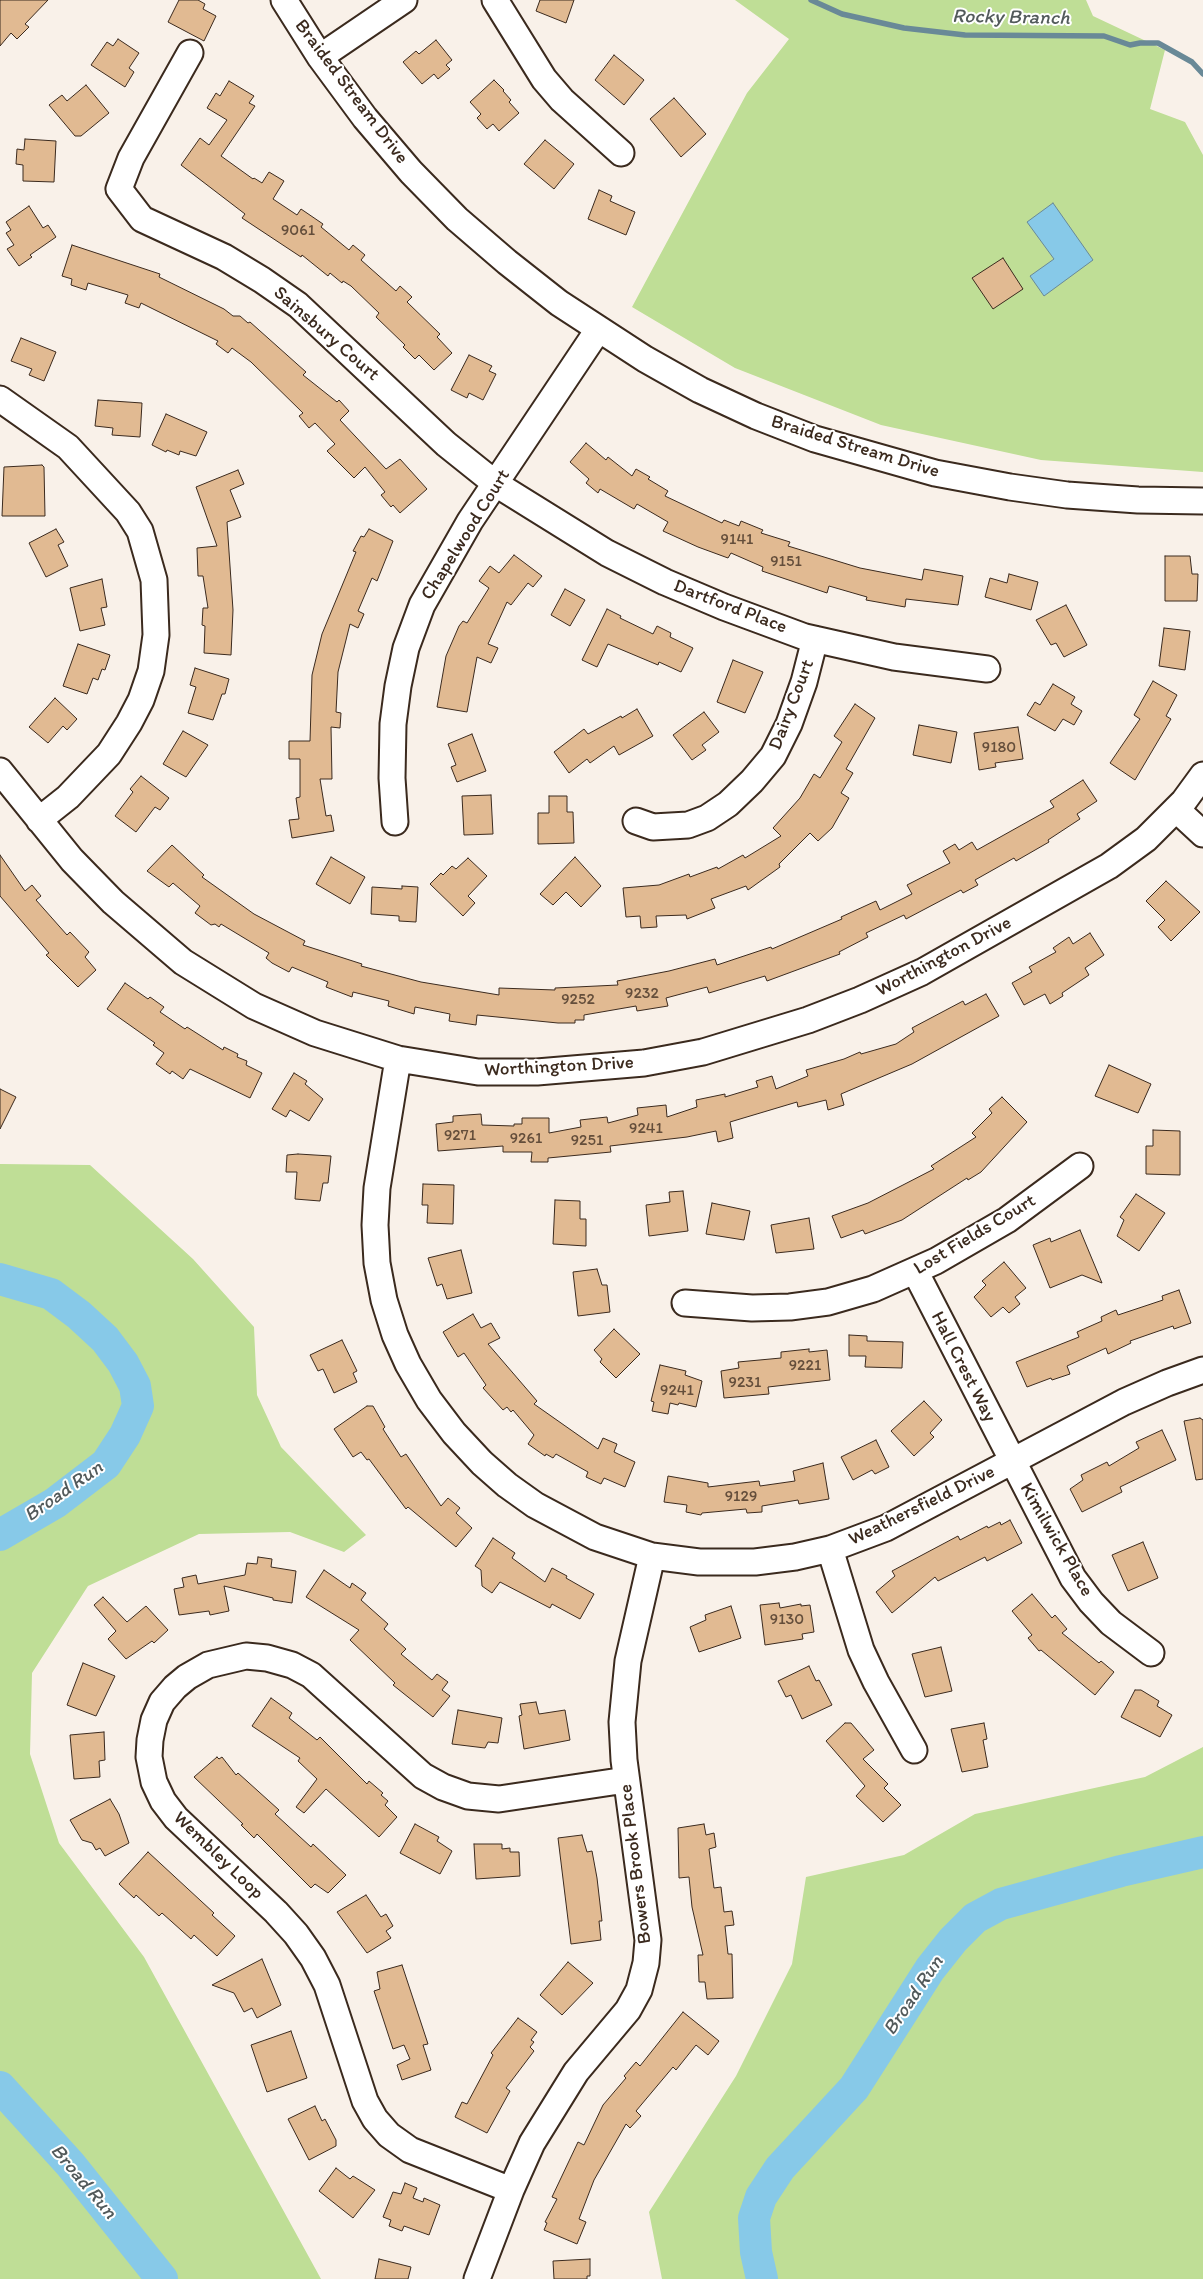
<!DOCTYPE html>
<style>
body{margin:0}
canvas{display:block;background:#f9f1e9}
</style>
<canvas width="1203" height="2279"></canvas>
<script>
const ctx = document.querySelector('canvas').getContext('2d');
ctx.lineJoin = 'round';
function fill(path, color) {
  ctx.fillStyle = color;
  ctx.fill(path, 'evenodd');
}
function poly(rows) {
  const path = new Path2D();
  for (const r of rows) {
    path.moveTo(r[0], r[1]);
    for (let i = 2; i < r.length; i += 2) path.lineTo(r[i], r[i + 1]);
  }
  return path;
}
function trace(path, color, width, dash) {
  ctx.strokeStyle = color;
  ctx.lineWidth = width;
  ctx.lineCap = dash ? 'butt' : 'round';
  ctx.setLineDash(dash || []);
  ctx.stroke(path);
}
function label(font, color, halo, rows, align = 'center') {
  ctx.font = font + ' Itim,sans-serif';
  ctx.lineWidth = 4;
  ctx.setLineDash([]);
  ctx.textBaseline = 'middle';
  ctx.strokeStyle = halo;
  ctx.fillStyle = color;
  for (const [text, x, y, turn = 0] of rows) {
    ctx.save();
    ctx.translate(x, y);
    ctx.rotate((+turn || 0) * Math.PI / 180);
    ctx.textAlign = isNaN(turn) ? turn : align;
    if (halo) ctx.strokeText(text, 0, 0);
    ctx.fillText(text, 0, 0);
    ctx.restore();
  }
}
fill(poly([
 [735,0,1086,0,1093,16,1165,50,1150,109,1185,122,1203,155,1203,472,1041,460,881,425,735,368,632,307,747,93,789,39],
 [0,1164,90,1165,193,1259,254,1327,257,1395,281,1447,366,1535,344,1552,290,1532,199,1534,88,1586,32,1673,30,1754,59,1843,144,1957,321,2279,0,2279],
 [1203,1747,1203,2279,662,2279,649,2212,736,2076,792,1964,806,1877,904,1855,975,1814,1145,1777]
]), '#bfde96');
const water = poly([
 [1053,203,1093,260,1044,296,1030,276,1054,259,1027,222,1053,203]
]);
fill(water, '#87c9e8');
trace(water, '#698997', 1);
trace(poly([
 [811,0,842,14,904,28,965,35,1104,36,1130,45,1140,43,1158,43,1192,62,1203,74]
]), '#698997', 5.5);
trace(poly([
 [0,1279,51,1294,79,1315,105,1339,123,1363,135,1386,138,1406,125,1435,106,1464,55,1503,0,1535],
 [0,2087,70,2164,162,2279],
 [762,2279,756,2252,754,2218,761,2197,780,2168,854,2088,930,1969,953,1940,975,1918,1001,1904,1121,1871,1203,1852]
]), '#87c9e8', 32);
const building = poly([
 [0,0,48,0,25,24,29,27,17,39,11,33,0,46,0,0],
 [179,0,198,0,205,4,203,9,216,16,204,41,168,22,179,0],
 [540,0,574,0,566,23,536,11,540,0],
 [118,39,139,53,129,68,134,72,125,87,91,65,107,42,113,46,118,39],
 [436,40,452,60,446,65,450,69,438,79,434,74,422,84,403,62,416,51,419,54,436,40],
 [614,55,644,80,624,105,595,80,614,55],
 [494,80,504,90,503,91,511,100,509,102,519,113,499,131,493,124,487,129,477,118,481,114,470,102,494,80],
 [229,81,254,96,249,103,255,106,221,156,253,179,254,178,262,183,269,172,284,181,273,199,297,215,301,209,323,224,321,227,349,250,353,245,365,255,361,260,396,291,400,286,412,297,407,302,440,334,437,337,452,353,434,370,419,355,415,359,403,347,405,345,376,317,379,313,351,286,343,281,342,283,330,273,328,276,302,255,301,257,242,218,245,214,181,165,200,138,209,145,227,120,207,108,216,93,220,96,229,81],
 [86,85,109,113,81,136,75,136,49,105,62,95,67,101,86,85],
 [674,98,706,134,681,157,650,119,674,98],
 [25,139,56,141,54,182,23,181,23,165,16,164,17,149,24,150,25,139],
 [545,140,574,164,554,189,524,164,545,140],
 [599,190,612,196,610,201,635,212,626,235,588,219,599,190],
 [29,206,43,228,48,225,56,237,30,255,32,257,19,266,7,249,14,245,6,233,11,230,6,222,29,206],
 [72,245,160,274,159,277,224,309,233,316,240,316,248,323,250,322,306,372,303,375,337,402,339,400,349,411,340,420,386,469,400,459,427,489,400,513,393,505,391,507,381,495,385,492,365,467,354,478,327,451,335,444,315,423,309,428,299,416,303,413,251,362,232,348,228,353,216,344,218,341,141,303,139,308,125,303,128,295,88,283,86,290,71,285,72,279,62,276,72,245],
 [1003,258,1023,289,993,309,972,278,1003,258],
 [21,338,56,352,44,381,29,375,32,369,11,361,21,338],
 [469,355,492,366,489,371,496,374,483,400,469,393,467,398,451,390,469,355],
 [98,400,142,403,140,437,112,435,113,428,95,426,98,400],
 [166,414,207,432,196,456,180,451,179,455,167,450,166,452,152,445,166,414],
 [586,443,606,460,608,457,632,476,636,469,650,477,648,479,668,491,665,496,722,523,724,520,739,526,741,521,763,530,761,533,790,542,788,546,860,568,922,580,924,569,963,576,958,605,906,599,905,607,866,600,867,597,829,586,827,593,762,571,763,567,731,553,728,558,698,547,663,531,668,522,637,504,634,509,600,489,598,493,586,483,589,479,570,462,586,443],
 [42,465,44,467,45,516,2,516,4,467,42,465],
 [238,470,244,484,230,490,241,517,227,522,233,610,231,655,204,653,205,626,202,625,203,608,208,608,203,576,198,576,197,548,217,546,196,487,238,470],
 [56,529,64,542,58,545,68,566,46,577,29,543,56,529],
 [369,529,393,541,377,581,372,578,358,611,364,614,358,628,350,624,338,672,336,712,341,713,340,728,331,727,332,779,320,779,326,816,331,815,334,831,292,838,289,820,299,819,296,798,300,797,300,759,289,759,289,741,310,741,312,675,322,634,356,552,353,551,361,536,364,537,369,529],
 [514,555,542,576,533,587,528,583,511,605,507,602,488,644,498,648,491,663,477,657,467,712,437,707,446,656,459,626,463,621,467,623,489,588,479,581,490,566,499,573,514,555],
 [1165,556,1190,556,1192,574,1198,574,1197,601,1165,601,1165,556],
 [1009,574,1038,582,1031,610,985,597,990,578,1007,583,1009,574],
 [102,579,107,607,101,608,105,625,80,631,70,588,102,579],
 [565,589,585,600,570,626,551,615,565,589],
 [1066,605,1087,645,1064,657,1056,643,1051,645,1036,620,1066,605],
 [607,609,621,616,620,618,653,634,657,626,671,633,670,637,693,648,681,672,659,662,658,665,608,644,597,667,582,660,607,609],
 [1164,628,1190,631,1185,670,1159,666,1164,628],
 [78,644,110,655,105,670,102,669,98,680,93,678,87,694,63,686,78,644],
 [733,660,763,672,745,713,717,702,733,660],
 [195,668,229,679,225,694,222,694,213,720,188,713,196,687,190,685,195,668],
 [1153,681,1177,695,1166,716,1171,719,1135,780,1110,763,1140,719,1134,715,1153,681],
 [1053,684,1075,697,1071,704,1082,711,1074,725,1063,719,1055,731,1027,715,1035,702,1040,705,1053,684],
 [55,698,77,719,67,730,63,726,48,743,29,727,55,698],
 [855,704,875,718,846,769,853,773,841,793,849,798,832,828,818,841,810,833,779,864,780,867,748,890,746,886,711,899,715,908,687,919,686,915,656,916,657,927,641,928,640,916,626,917,623,888,659,885,689,874,690,877,717,867,718,869,743,855,745,858,781,836,773,828,800,798,814,774,820,778,842,742,834,736,855,704],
 [637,709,653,736,619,755,614,746,590,763,587,759,569,773,554,752,584,729,588,734,621,716,622,718,637,709],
 [704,712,719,732,702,745,706,750,692,760,673,735,704,712],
 [919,725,957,732,951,763,913,755,919,725],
 [1018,727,1023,759,995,763,996,767,979,770,974,733,1018,727],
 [183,731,208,745,186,777,163,764,183,731],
 [472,734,486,771,457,782,451,767,456,765,448,744,472,734],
 [141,776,169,798,160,810,155,807,136,832,115,816,133,792,130,789,141,776],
 [1083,780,1097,801,1077,814,1080,819,1048,840,1049,842,1016,861,1014,858,975,880,978,885,963,893,961,890,906,919,904,915,866,933,868,937,839,952,840,954,767,981,765,976,709,993,707,987,666,998,668,1006,637,1011,636,1006,584,1015,584,1020,575,1020,575,1023,558,1023,477,1015,476,1025,449,1021,450,1014,415,1007,414,1014,388,1006,389,1001,353,992,352,997,326,987,328,982,292,967,289,972,272,963,266,958,269,953,221,924,219,927,215,924,211,925,195,913,200,906,173,883,169,887,147,871,172,845,204,875,202,877,254,914,305,941,303,945,362,964,361,966,421,982,499,995,499,988,555,990,555,988,618,985,617,981,669,971,715,959,717,965,771,947,772,949,842,919,841,917,876,901,880,910,912,894,907,885,950,863,943,851,955,844,959,850,972,842,977,850,1054,807,1050,801,1083,780],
 [491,795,493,834,464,835,462,796,491,795],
 [549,796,567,796,567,812,573,812,574,843,538,844,538,813,549,813,549,796],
 [0,855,25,891,32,885,41,896,36,900,67,935,70,932,89,952,85,957,96,970,78,987,46,955,49,953,0,896,0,855],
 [331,857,365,877,350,904,316,884,331,857],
 [575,857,601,886,581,907,566,892,553,905,540,894,575,857],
 [468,858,487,876,468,896,475,903,463,916,430,884,441,873,443,875,452,866,456,869,468,858],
 [1166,881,1200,912,1171,941,1158,927,1165,920,1146,901,1166,881],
 [402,886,418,887,416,922,399,921,399,916,371,914,372,887,402,889,402,886],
 [1090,933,1104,955,1085,968,1089,975,1062,993,1063,996,1050,1004,1045,994,1024,1005,1012,983,1032,972,1029,967,1056,952,1053,948,1069,937,1073,944,1090,933],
 [125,983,148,999,150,997,164,1007,160,1012,185,1029,187,1027,223,1050,224,1047,238,1054,237,1057,247,1061,246,1065,262,1073,250,1098,190,1069,183,1079,172,1071,170,1074,156,1064,164,1053,153,1045,155,1043,107,1009,125,983],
 [986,994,999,1016,912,1064,841,1094,844,1105,828,1110,826,1100,798,1107,797,1102,730,1122,733,1138,718,1142,716,1131,687,1137,610,1146,611,1152,548,1158,548,1162,531,1162,532,1152,503,1152,503,1146,438,1151,436,1124,453,1122,453,1116,481,1114,482,1125,514,1126,514,1124,522,1124,522,1118,549,1118,549,1133,581,1127,580,1120,607,1117,608,1123,638,1115,637,1108,666,1105,667,1117,697,1107,696,1100,725,1094,725,1097,758,1087,756,1081,772,1076,776,1089,808,1076,806,1070,844,1059,860,1052,861,1054,896,1044,914,1032,912,1028,963,1001,965,1005,986,994],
 [1109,1065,1151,1084,1138,1113,1095,1096,1109,1065],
 [294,1073,307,1081,305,1084,323,1099,309,1121,290,1110,286,1117,272,1109,294,1073],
 [0,1089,16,1097,0,1129,0,1089],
 [1002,1097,1027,1122,981,1172,968,1180,967,1178,902,1220,865,1234,863,1230,841,1238,832,1216,868,1203,934,1169,931,1166,976,1137,972,1133,992,1113,989,1109,1002,1097],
 [1153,1130,1180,1131,1180,1175,1146,1174,1146,1146,1153,1146,1153,1130],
 [298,1154,331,1156,328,1183,323,1183,320,1201,295,1199,297,1172,286,1172,287,1155,298,1154],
 [423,1184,454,1185,453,1224,427,1223,428,1205,422,1205,423,1184],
 [683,1191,688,1231,649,1236,646,1205,670,1202,669,1192,683,1191],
 [1136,1194,1165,1213,1139,1251,1117,1236,1124,1220,1120,1217,1136,1194],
 [555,1200,580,1201,580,1219,586,1219,586,1246,553,1244,555,1200],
 [712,1203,750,1211,744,1240,706,1234,712,1203],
 [809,1218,814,1249,776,1253,771,1225,809,1218],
 [1080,1230,1102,1283,1082,1275,1050,1288,1033,1245,1050,1238,1051,1242,1080,1230],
 [461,1250,472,1293,447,1299,442,1284,437,1286,428,1258,461,1250],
 [1004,1262,1026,1288,1015,1297,1020,1304,1009,1313,1003,1307,991,1317,974,1297,986,1285,982,1281,1004,1262],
 [597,1269,602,1285,607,1285,610,1312,578,1316,573,1272,597,1269],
 [1179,1290,1191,1323,1174,1329,1173,1326,1130,1341,1131,1343,1108,1354,1106,1348,1067,1366,1070,1374,1052,1380,1051,1378,1027,1387,1016,1362,1079,1337,1077,1332,1102,1321,1101,1317,1116,1310,1118,1315,1163,1300,1162,1296,1179,1290],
 [473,1314,481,1328,491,1323,500,1338,488,1344,537,1401,534,1404,598,1449,603,1438,617,1444,614,1452,635,1462,625,1487,604,1478,601,1484,586,1477,588,1472,556,1454,553,1458,546,1454,545,1456,528,1444,534,1435,513,1410,511,1412,507,1407,503,1410,483,1388,486,1385,464,1353,458,1357,443,1332,473,1314],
 [614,1329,640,1354,616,1378,600,1362,602,1359,594,1350,614,1329],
 [849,1335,867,1336,867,1341,903,1342,902,1368,865,1367,866,1356,849,1356,849,1335],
 [342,1340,357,1371,353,1373,357,1382,334,1393,323,1369,318,1371,310,1355,342,1340],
 [809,1349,809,1352,827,1350,830,1380,768,1387,769,1394,724,1398,721,1371,739,1368,738,1362,781,1358,781,1352,809,1349],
 [660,1365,686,1371,685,1375,702,1381,696,1407,679,1403,678,1405,670,1403,668,1414,652,1411,654,1402,651,1401,660,1365],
 [924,1401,942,1420,930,1433,934,1437,914,1456,891,1431,924,1401],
 [367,1406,373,1406,385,1427,383,1429,401,1457,406,1454,441,1506,448,1498,460,1508,456,1513,472,1528,456,1547,408,1507,406,1509,369,1459,367,1460,361,1452,353,1457,334,1429,367,1406],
 [1200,1418,1203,1420,1203,1479,1196,1480,1184,1421,1200,1418],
 [1162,1430,1176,1460,1120,1487,1122,1492,1082,1512,1070,1489,1083,1480,1081,1475,1107,1462,1109,1466,1139,1448,1136,1442,1162,1430],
 [876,1440,889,1467,875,1474,872,1470,853,1480,841,1457,876,1440],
 [823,1463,829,1499,799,1504,798,1500,762,1506,762,1512,747,1513,746,1509,702,1513,701,1515,686,1512,687,1505,664,1502,668,1476,708,1483,708,1487,759,1481,760,1486,795,1481,793,1471,823,1463],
 [1010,1520,1022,1543,987,1561,985,1557,938,1581,935,1577,892,1613,876,1592,895,1576,892,1571,958,1536,960,1540,987,1526,988,1528,1000,1522,1001,1525,1010,1520],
 [493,1538,515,1553,512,1558,545,1582,552,1568,567,1576,566,1578,594,1594,580,1619,552,1604,550,1608,500,1582,492,1593,482,1586,481,1570,475,1566,493,1538],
 [1143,1542,1158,1578,1128,1591,1112,1555,1143,1542],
 [258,1557,272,1559,271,1567,296,1571,292,1603,273,1600,273,1598,224,1586,229,1611,210,1615,209,1611,179,1615,174,1589,184,1587,182,1578,196,1575,198,1584,245,1575,247,1563,257,1564,258,1557],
 [324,1570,350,1588,352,1583,366,1593,361,1600,388,1624,384,1629,406,1649,401,1654,432,1680,437,1674,448,1682,442,1690,450,1696,433,1717,393,1685,395,1683,350,1640,359,1630,306,1597,324,1570],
 [1032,1594,1052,1618,1055,1615,1067,1629,1062,1633,1099,1663,1101,1661,1114,1672,1095,1695,1041,1650,1039,1651,1028,1638,1032,1635,1012,1611,1032,1594],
 [103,1597,127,1622,146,1606,168,1630,154,1643,152,1641,126,1659,108,1639,116,1631,94,1605,103,1597],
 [779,1603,780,1608,801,1604,801,1606,810,1605,814,1632,802,1634,803,1639,765,1645,760,1605,779,1603],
 [731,1606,741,1638,699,1652,690,1627,706,1620,705,1615,731,1606],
 [941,1647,952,1691,925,1697,912,1654,941,1647],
 [83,1663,115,1676,96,1716,67,1705,83,1663],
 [809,1666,816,1681,819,1680,832,1705,802,1719,791,1695,786,1697,778,1681,809,1666],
 [1135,1690,1141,1690,1159,1701,1157,1706,1172,1715,1160,1737,1121,1717,1135,1690],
 [271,1698,292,1713,289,1718,317,1740,320,1737,367,1784,369,1781,383,1793,381,1795,388,1801,385,1805,397,1817,379,1837,326,1789,304,1813,296,1807,317,1779,298,1761,300,1758,252,1726,271,1698],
 [536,1702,539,1714,565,1710,570,1740,524,1749,519,1716,522,1715,520,1704,536,1702],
 [458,1710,502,1718,498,1743,488,1742,485,1748,452,1744,458,1710],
 [845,1723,851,1723,874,1750,863,1759,888,1784,884,1788,901,1805,883,1822,856,1796,865,1786,826,1741,845,1723],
 [984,1723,987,1739,983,1740,988,1767,962,1772,951,1729,984,1723],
 [104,1732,105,1760,99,1761,100,1777,74,1779,70,1735,104,1732],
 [217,1757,219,1759,222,1757,236,1775,238,1773,279,1810,275,1814,311,1847,313,1844,346,1875,328,1893,315,1884,311,1888,257,1834,254,1838,241,1825,243,1824,194,1777,217,1757],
 [110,1799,119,1814,129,1843,105,1856,100,1848,96,1850,92,1843,82,1840,70,1820,110,1799],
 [415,1824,439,1837,437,1841,452,1851,440,1874,400,1853,415,1824],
 [704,1824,706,1835,714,1833,716,1847,709,1849,714,1888,721,1887,724,1912,732,1911,734,1925,725,1926,728,1954,732,1954,733,1998,707,1999,705,1982,699,1982,698,1955,703,1955,692,1907,689,1877,679,1878,678,1828,704,1824],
 [582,1835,587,1852,592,1851,597,1878,602,1921,599,1921,601,1940,571,1944,558,1838,582,1835],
 [474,1844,502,1844,502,1849,510,1848,510,1852,519,1852,520,1876,476,1879,474,1844],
 [148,1852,214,1913,212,1915,235,1936,217,1956,194,1935,191,1939,162,1913,159,1916,136,1895,134,1898,119,1884,148,1852],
 [366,1895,381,1917,386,1914,393,1926,386,1931,391,1938,367,1953,337,1912,366,1895],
 [262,1959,281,2005,257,2018,252,2008,244,2012,234,1993,212,1985,262,1959],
 [568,1962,593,1983,562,2015,540,1995,568,1962],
 [402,1965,428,2044,423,2045,431,2070,402,2080,397,2065,410,2059,404,2045,393,2049,374,1991,380,1989,377,1972,402,1965],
 [683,2012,719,2041,708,2055,696,2045,676,2070,673,2067,636,2111,641,2116,630,2128,626,2124,594,2180,579,2219,586,2222,577,2244,544,2230,547,2223,545,2222,557,2199,552,2197,578,2142,584,2145,603,2105,626,2078,624,2076,636,2062,640,2066,683,2012],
 [518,2018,537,2032,531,2040,534,2042,530,2047,534,2051,506,2088,510,2091,487,2133,455,2117,462,2102,467,2104,493,2055,491,2053,518,2018],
 [291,2031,307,2078,267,2092,251,2045,291,2031],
 [315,2106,322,2121,325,2119,336,2140,336,2146,309,2160,288,2119,315,2106],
 [336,2168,350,2179,353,2176,375,2190,353,2218,319,2191,336,2168],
 [405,2183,417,2188,413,2198,423,2202,424,2198,440,2205,429,2235,404,2226,402,2231,389,2226,391,2220,383,2217,393,2192,401,2194,405,2183],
 [379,2259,411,2267,408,2279,375,2279,379,2259],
 [590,2259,590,2276,587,2276,587,2279,554,2279,553,2261,590,2259]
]);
fill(building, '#e1ba92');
trace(building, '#3b2a1e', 1);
const minor = poly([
 [284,0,320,57,365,118,411,172,457,219,507,262,559,303,645,359,700,390,756,416,815,439,935,473,1010,487,1067,495,1138,500,1203,501],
 [495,0,544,79,562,100,621,153],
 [190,53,131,158,119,189,142,219,224,257,262,280,298,305,446,444,496,484,607,553,665,582,724,607,805,637,894,657,987,669],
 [320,57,404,0],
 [0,399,68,447,128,512,140,531,154,580,156,635,151,671,141,700,129,723,109,754,68,797,39,820],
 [0,771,72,860,113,902,183,962,254,1006,315,1033,398,1059,478,1072,537,1072,644,1063,703,1052,808,1020,860,1000,922,972,1109,866,1146,839,1184,801,1203,775],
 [1176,809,1203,834],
 [636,821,653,827,688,825,707,818,728,804,752,781,773,756,789,724,804,682,815,639],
 [395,822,392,778,393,724,398,686,406,648,422,605,470,521,598,330],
 [398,1059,377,1188,375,1225,377,1263,384,1300,395,1335,408,1364,429,1400,454,1433,482,1463,507,1485,535,1505,595,1537,652,1556,699,1562,755,1562,795,1557,830,1549,886,1528,1124,1402,1167,1383,1203,1370],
 [915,1271,1073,1578,1091,1602,1111,1623,1151,1653],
 [685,1303,752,1308,790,1307,828,1302,873,1289,936,1261,1007,1220,1080,1166],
 [830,1549,861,1650,876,1682,914,1750],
 [511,2190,410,2150,389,2135,375,2119,365,2101,327,1985,313,1958,296,1934,276,1912,176,1818,163,1801,154,1782,149,1757,150,1740,154,1720,162,1702,175,1687,187,1677,208,1665,246,1656,267,1658,292,1665,311,1675,423,1776,443,1787,468,1796,499,1799,626,1780],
 [477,2279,511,2190,532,2143,576,2072,628,2010,639,1990,646,1963,648,1940,624,1760,622,1722,628,1661,652,1556]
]);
trace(minor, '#3b2a1e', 29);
trace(minor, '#fff', 25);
label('16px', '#644e3b', null, [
 ["9061",298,231],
 ["9141",737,540],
 ["9151",786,562],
 ["9180",999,748],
 ["9232",642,994],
 ["9252",578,1000],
 ["9241",646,1129],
 ["9271",460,1136],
 ["9261",526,1139],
 ["9251",587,1141],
 ["9221",805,1366],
 ["9231",745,1383],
 ["9241",677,1391],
 ["9129",741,1497],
 ["9130",787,1620]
]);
label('19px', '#3b2a1e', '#fff', [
 ["Braided Stream Drive",351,92,53],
 ["Sainsbury Court",326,334,41],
 ["Braided Stream Drive",855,447,17],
 ["Chapelwood Court",466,535,-58],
 ["Dartford Place",730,607,21],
 ["Dairy Court",792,705,-69],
 ["Worthington Drive",944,957,-28],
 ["Worthington Drive",559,1067,-3],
 ["Lost Fields Court",975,1235,-31],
 ["Hall Crest Way",963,1367,63],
 ["Weathersfield Drive",922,1506,-26],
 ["Kimilwick Place",1056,1540,60],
 ["Wembley Loop",218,1856,44],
 ["Bowers Brook Place",636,1864,-97]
]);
label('italic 20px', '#525a5b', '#fff', [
 ["Rocky Branch",1011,18,1],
 ["Broad Run",64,1492,-35],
 ["Broad Run",914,1996,-56],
 ["Broad Run",83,2182,50]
]);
</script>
